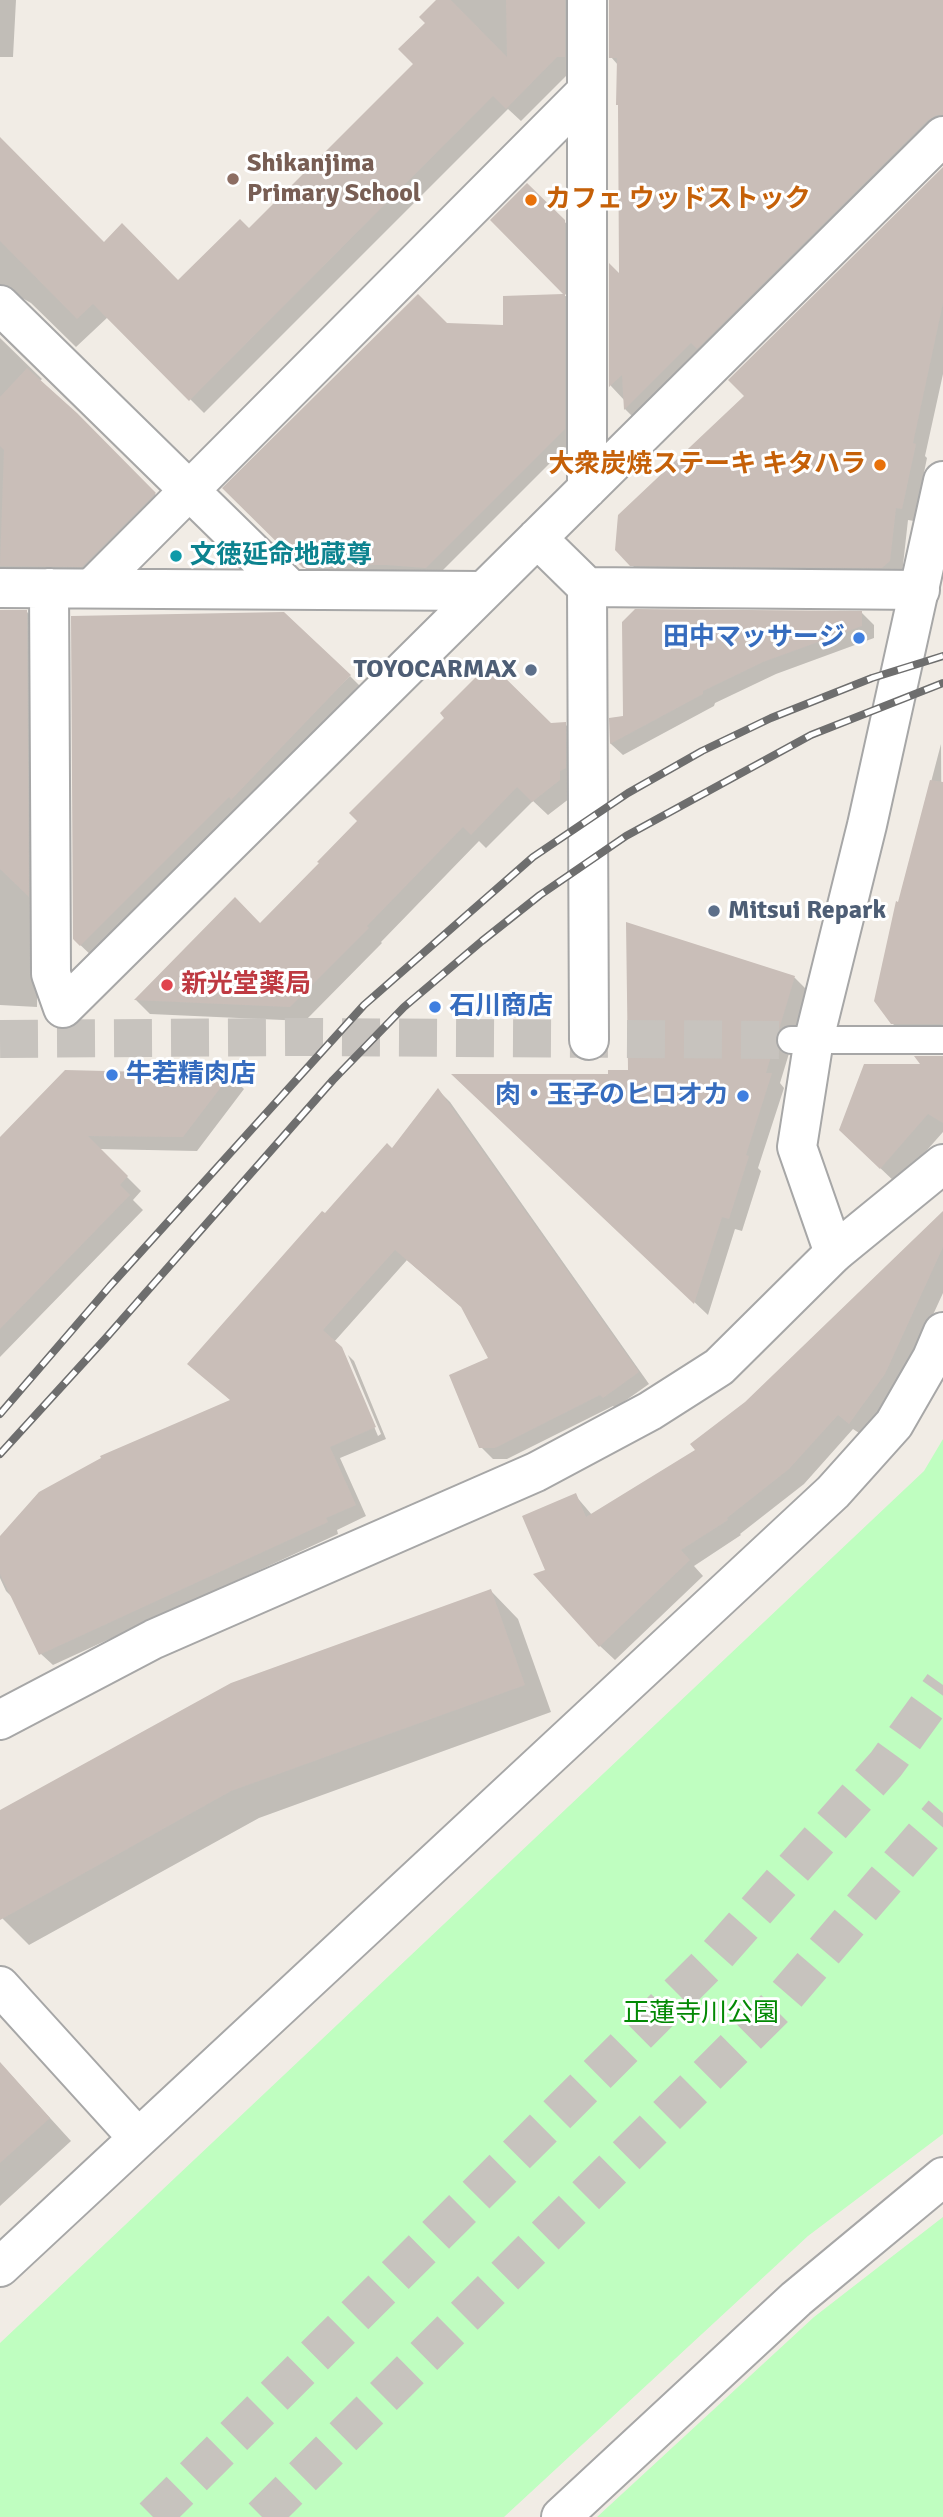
<!DOCTYPE html>
<meta charset="utf-8">
<style>
body{margin:0}
canvas{display:block;background:#f1ece5}
</style>
<canvas width="943" height="2517"></canvas>
<script>
const ctx = document.querySelector('canvas').getContext('2d');
ctx.lineJoin = 'round';
function fill(path, color) {
  ctx.fillStyle = color;
  ctx.fill(path, 'evenodd');
}
function poly(rows) {
  const path = new Path2D();
  for (const r of rows) {
    path.moveTo(r[0], r[1]);
    for (let i = 2; i < r.length; i += 2) path.lineTo(r[i], r[i + 1]);
  }
  return path;
}
function trace(path, color, width, dash) {
  ctx.strokeStyle = color;
  ctx.lineWidth = width;
  ctx.lineCap = dash ? 'butt' : 'round';
  ctx.setLineDash(dash || []);
  ctx.stroke(path);
}
function label(font, color, halo, rows, align = 'center') {
  ctx.font = font + ' Signika,"Noto Sans JP",sans-serif';
  ctx.lineWidth = 6;
  ctx.setLineDash([]);
  ctx.textBaseline = 'middle';
  ctx.strokeStyle = halo;
  ctx.fillStyle = color;
  for (const [text, x, y, turn = 0] of rows) {
    ctx.save();
    ctx.translate(x, y);
    ctx.rotate((+turn || 0) * Math.PI / 180);
    ctx.textAlign = isNaN(turn) ? turn : align;
    if (halo) ctx.strokeText(text, 0, 0);
    ctx.fillText(text, 0, 0);
    ctx.restore();
  }
}
fill(poly([
 [943,1439,943,2134,808,2236,504,2517,0,2517,0,2343,924,1471],
 [943,2217,943,2517,597,2517,814,2317]
]), '#bffec0');
fill(poly([
 [0,0,16,0,13,57,0,57],
 [451,0,585,0,571,71,521,121,508,109,204,413,108,317,76,347,31,303,22,298,10,297,0,303,0,140,104,244,178,282,249,230,415,64],
 [611,0,943,0,943,118,639,423,625,409,625,401,611,386,611,267,621,277,618,65,611,57],
 [943,169,943,374,925,456,927,458,914,521,908,520,902,574,645,578,631,564,747,396],
 [527,185,574,231,574,439,436,577,314,577,225,488,446,325,505,327,505,298,567,296,492,220],
 [0,338,42,379,40,381,76,415,169,508,97,580,0,586],
 [0,612,27,612,41,626,37,1007,0,1005],
 [862,613,874,625,874,638,776,674,715,703,714,706,623,755,611,744,611,719,624,718],
 [350,676,362,688,94,958,74,939],
 [565,724,579,738,574,795,548,815,533,801,486,848,479,841,381,942,382,943,305,1021,150,1014,136,1000,260,925,550,725],
 [941,744,943,1040,909,1040,892,1023,899,904],
 [627,925,795,978,808,991,780,1083,784,1088,758,1168,761,1171,742,1231,735,1229,708,1315,466,1087,630,1072],
 [0,1028,7,1035,0,1041],
 [943,1056,943,1132,897,1184,857,1146,924,1065],
 [66,1072,230,1075,244,1089,197,1151,99,1149,141,1191,133,1200,143,1210,0,1357,0,1139],
 [439,1091,450,1102,649,1384,615,1408,613,1406,507,1459,493,1459,481,1447,491,1359,464,1309,407,1260,334,1342,341,1348,378,1436,381,1434,348,1355,354,1361,386,1439,340,1458,366,1516,337,1530,338,1534,53,1665,41,1654,15,1600,6,1591,0,1578,0,1539,232,1401,189,1364,325,1216,392,1150],
 [943,1213,943,1293,899,1389,865,1437,853,1429,804,1484,740,1534,741,1535,694,1566,703,1576,615,1660,600,1646,547,1571,575,1495,592,1515,698,1451],
 [491,1591,518,1619,551,1712,259,1818,29,1945,2,1918,0,1914,0,1813],
 [0,2063,71,2141,0,2206]
]), '#0003');
fill(poly([
 [436,0,451,0,507,57,506,0,565,0,565,57,557,57,506,109,493,96,189,401,93,304,77,319,0,241,0,137,104,242,122,223,178,280,240,219,249,228,413,64,398,49,425,23,419,17],
 [609,0,943,0,943,115,937,115,928,120,697,349,691,343,624,410,622,375,609,387,609,263,619,273,618,105,616,105,617,58,609,58],
 [943,167,943,303,913,443,916,444,902,509,896,508,890,561,882,568,630,566,615,550,618,515,744,396,728,380],
 [527,183,565,220,565,429,426,568,387,565,317,565,313,568,303,568,222,488,418,294,447,323,503,325,503,296,563,294,490,220],
 [27,368,77,413,156,493,82,567,0,566,4,450,0,446,0,397],
 [635,609,862,611,862,626,763,662,703,691,703,694,610,744,609,718,623,716,622,622],
 [0,610,27,610,29,897,0,869],
 [284,612,351,675,231,800,229,797,80,946,73,939,71,616],
 [490,663,551,723,566,722,566,768,560,771,560,780,532,802,517,787,471,835,463,827,367,926,369,928,290,1007,134,1000,235,897,260,923,319,863,317,862,357,821,349,813,444,718,440,713],
 [930,780,943,782,943,1024,891,1024,874,1001,896,901,898,902],
 [626,922,795,976,766,1073,772,1073,746,1155,749,1156,729,1219,722,1217,694,1304,451,1074,608,1074,608,1070,628,1070],
 [914,1056,943,1056,943,1123,928,1114,880,1169,839,1130,864,1064,920,1064],
 [65,1070,231,1074,183,1137,88,1136,128,1176,120,1185,130,1195,0,1329,0,1137],
 [438,1088,639,1372,603,1398,600,1395,495,1448,479,1448,449,1375,488,1358,461,1307,395,1250,323,1330,342,1347,376,1427,330,1447,356,1505,326,1518,328,1522,39,1655,0,1574,0,1536,39,1492,101,1458,100,1456,230,1400,187,1364,322,1211,325,1213,387,1143,392,1148],
 [943,1211,943,1247,885,1374,849,1424,838,1415,789,1469,727,1518,728,1520,681,1550,690,1560,599,1647,533,1574,545,1570,522,1516,576,1493,586,1517,695,1450,690,1444,745,1402],
 [491,1589,525,1685,231,1791,0,1920,0,1810,231,1683],
 [0,2062,50,2118,0,2163]
]), '#c9beb8');
trace(poly([
 [0,1039,303,1037,791,1040]
]), '#c7c3be', 38, [38, 19]);
trace(poly([
 [153,2517,716,1956,886,1764,943,1685],
 [262,2517,777,2006,943,1813]
]), '#c7c3be', 38, [38, 19]);
const service = poly([
 [791,1040,943,1040]
]);
const minor = poly([
 [587,0,587,489],
 [0,305,290,589],
 [537,538,587,587,589,1040],
 [587,587,920,590],
 [0,588,483,591],
 [49,588,51,974,63,1008,943,136],
 [92,588,586,92],
 [0,1720,154,1639,536,1472,650,1411,719,1367,834,1253,943,1164],
 [0,1986,138,2138],
 [0,2267,833,1492,894,1424,932,1358,943,1332],
 [561,2517,796,2299,943,2177]
]);
const tertiary = poly([
 [834,1253,797,1147,814,1039,867,825,943,481]
]);
trace(service, '#a7a7a7', 30);
trace(minor, '#a7a7a7', 42);
trace(tertiary, '#a7a7a7', 42);
trace(service, '#fff', 26);
trace(minor, '#fff', 38);
trace(tertiary, '#fff', 38);
const rail = poly([
 [0,1414,110,1286,364,1005,533,857,628,793,702,751,771,718,872,678,943,656],
 [0,1454,105,1339,333,1080,404,1007,482,941,540,895,626,836,811,735,943,683]
]);
trace(rail, '#6e6e6e', 8);
trace(rail, '#fff', 5, [16]);
for (const [x, y, r, color] of [
 [233,179,7,"#8d6e63"],
 [531,200,7,"#e8710a"],
 [880,465,7,"#e8710a"],
 [176,556,7,"#0f9aa8"],
 [859,638,7,"#3f7fe0"],
 [531,670,7,"#5c6f8a"],
 [714,911,7,"#5c6f8a"],
 [167,985,7,"#e0444e"],
 [435,1007,7,"#3f7fe0"],
 [112,1075,7,"#3f7fe0"],
 [743,1096,7,"#3f7fe0"]
]) {
  const dot = new Path2D();
  dot.arc(x, y, r, 0, 2 * Math.PI);
  ctx.fillStyle = color;
  ctx.fill(dot);
  trace(dot, '#fff', 2.5);
}
label('bold 26px', '#785e54', '#fff', [
 ["Shikanjima",247,164],
 ["Primary School",247,194]
], 'left');
label('bold 26px', '#c56008', '#fff', [
 ["カフェ ウッドストック",545,200],
 ["大衆炭焼ステーキ キタハラ",866,465,"right"]
], 'left');
label('bold 26px', '#0d838f', '#fff', [
 ["文徳延命地蔵尊",190,556]
], 'left');
label('bold 26px', '#366cbe', '#fff', [
 ["田中マッサージ",845,638],
 ["石川商店",449,1007,"left"],
 ["牛若精肉店",126,1075,"left"],
 ["肉・玉子のヒロオカ",729,1096]
], 'right');
label('bold 26px', '#4e5e75', '#fff', [
 ["TOYOCARMAX",517,670],
 ["Mitsui Repark",728,911,"left"]
], 'right');
label('bold 26px', '#be3a42', '#fff', [
 ["新光堂薬局",181,985]
], 'left');
label('26px', '#038904', '#fff', [
 ["正蓮寺川公園",701,2014]
]);
</script>
